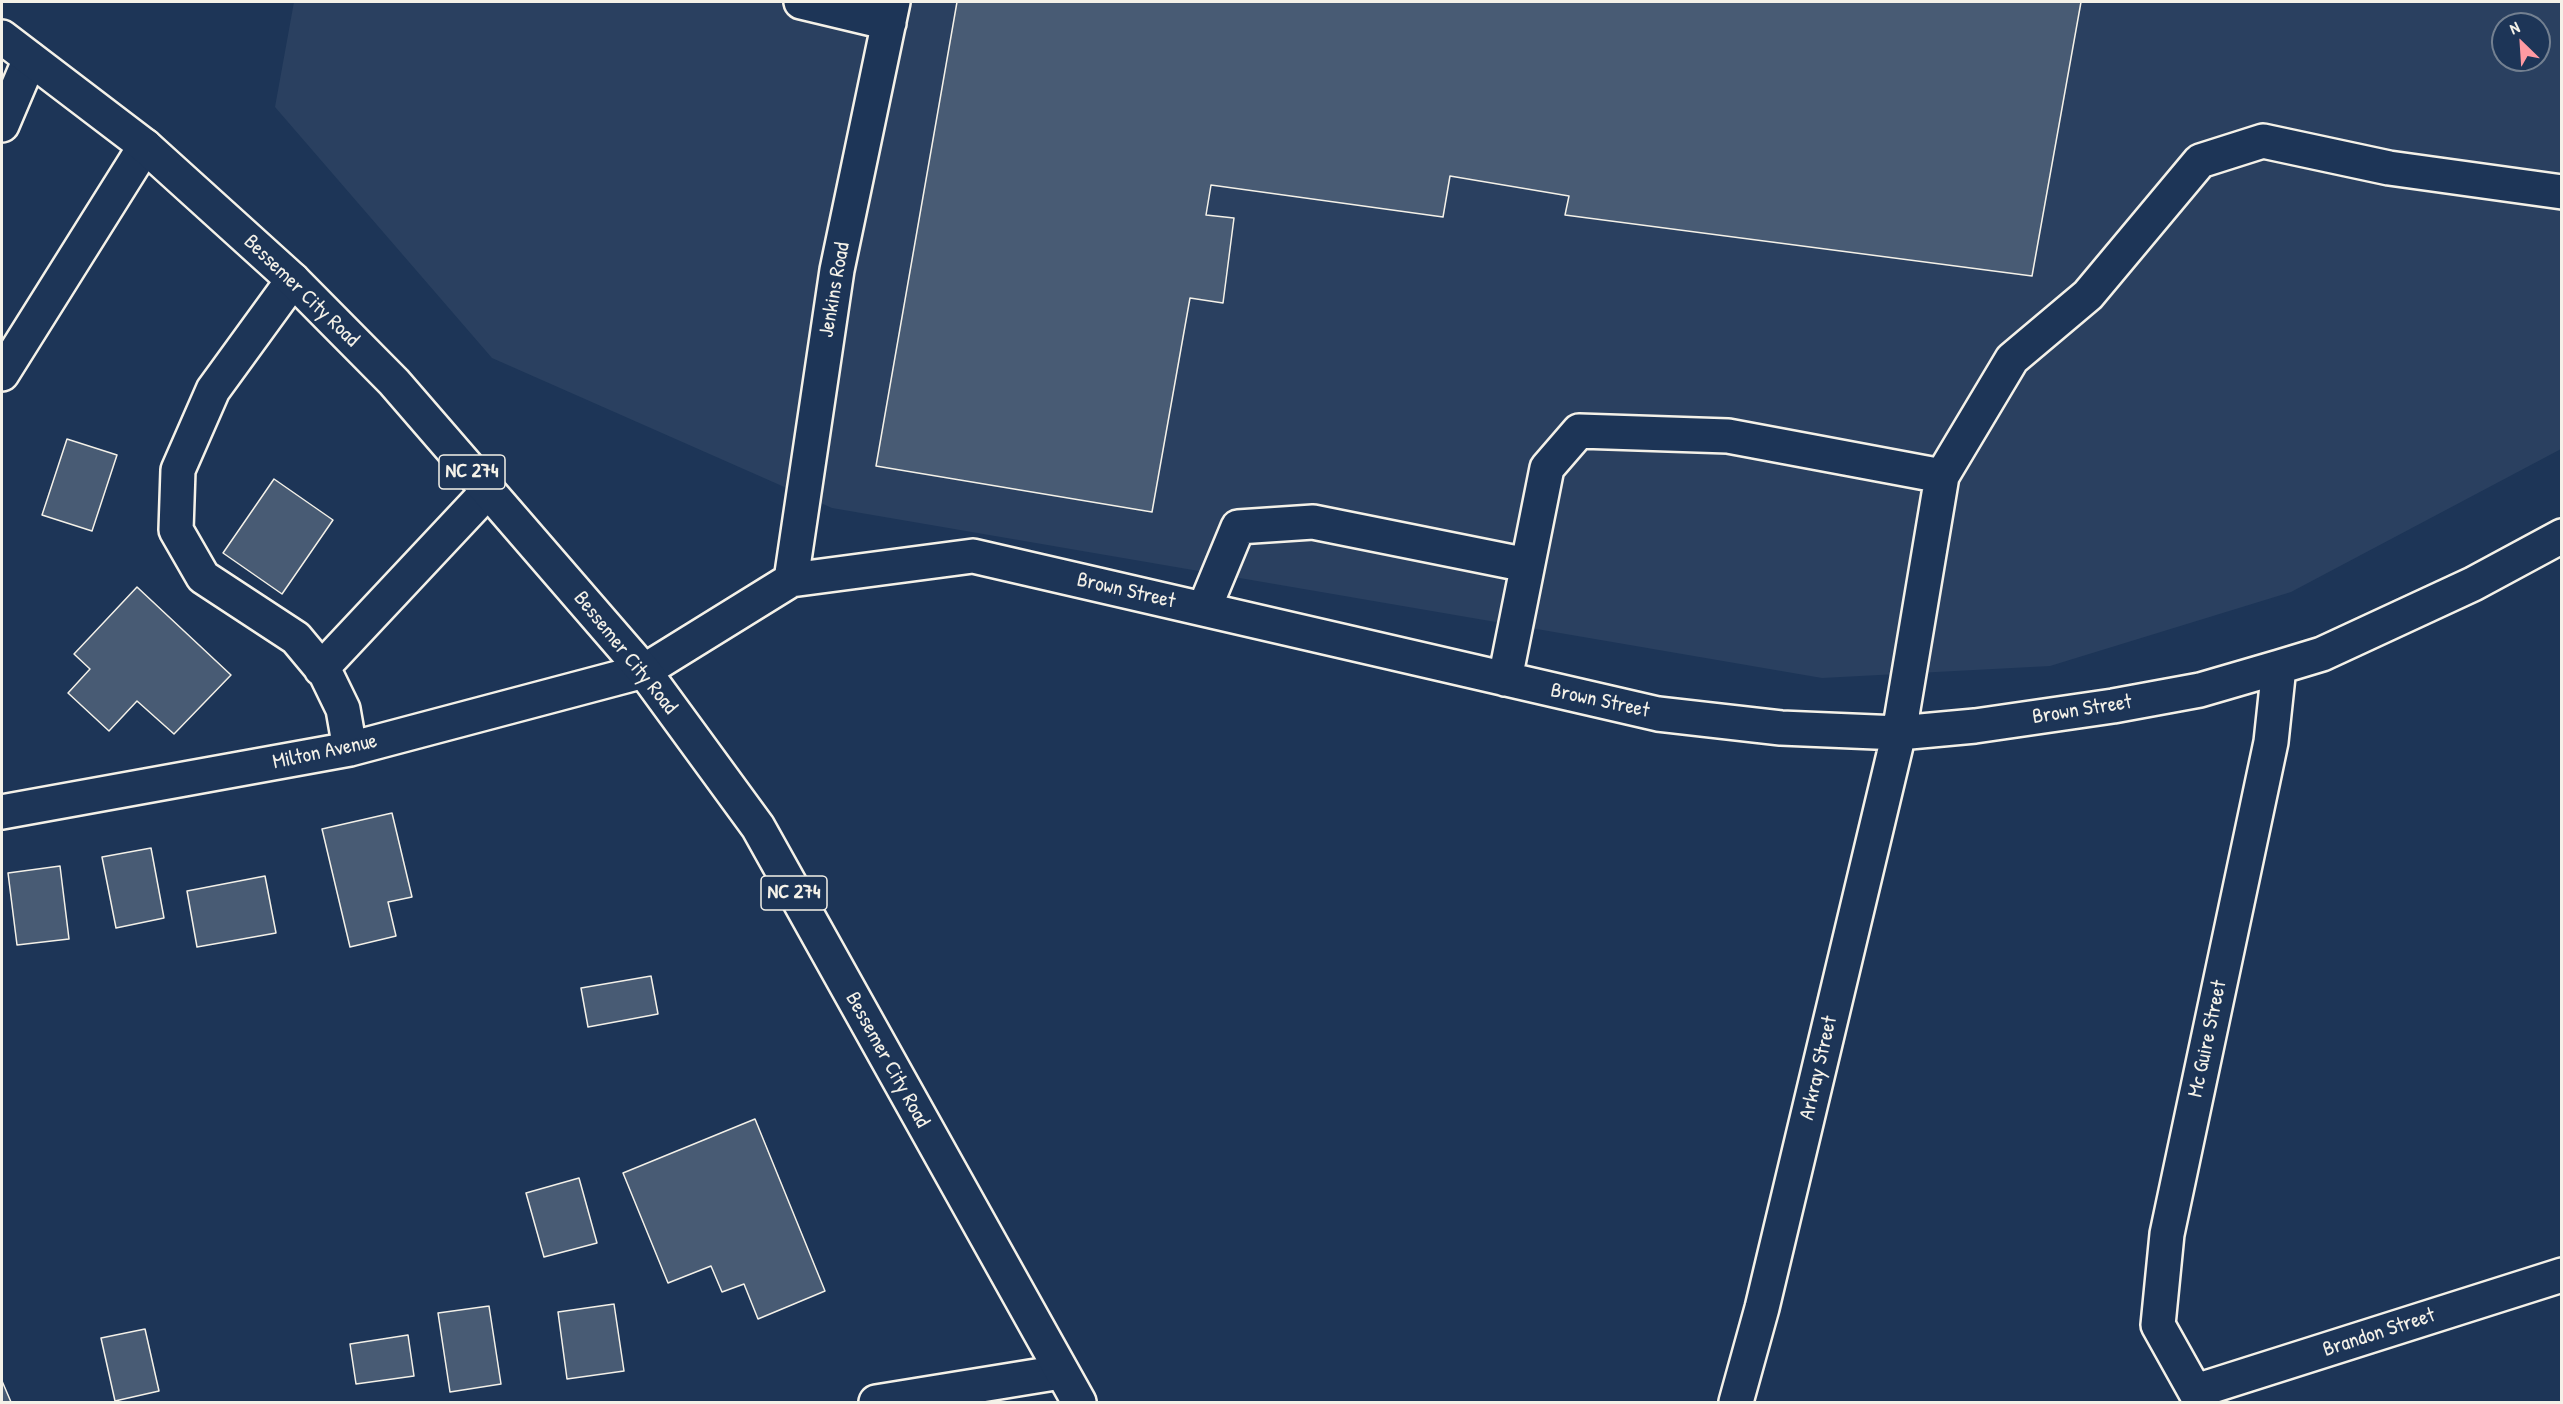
<!DOCTYPE html>
<style>
body{margin:0}
#map{position:relative;width:2563px;height:1404px;overflow:hidden;background:#1d3557;font-family:"Patrick Hand",sans-serif}
canvas{display:block}
.frame{position:absolute;inset:0;border:3px solid #f4f1e8;pointer-events:none}
.north{position:absolute;left:2491px;top:12px;width:60px;height:60px;box-sizing:border-box;background:#1d3557;border:2px solid #738091;border-radius:50%;rotate:335deg;font-size:16px;font-weight:700;line-height:24px;text-align:center;color:#f4f1e8}
.north::after{content:'';display:block;margin:auto;width:21px;height:27px;background:#ff9aa2;clip-path:polygon(50% 0,100% 100%,50% 72%,0 100%)}
</style>
<div id="map">
<canvas width="2563" height="1404"></canvas>
<div class="frame"></div>
<div class="north">N</div>
</div>
<script>
const ctx = document.querySelector('canvas').getContext('2d');
ctx.lineJoin = 'round';
function fill(path, color) {
  ctx.fillStyle = color;
  ctx.fill(path, 'evenodd');
}
function poly(rows) {
  const path = new Path2D();
  for (const r of rows) {
    path.moveTo(r[0], r[1]);
    for (let i = 2; i < r.length; i += 2) path.lineTo(r[i], r[i + 1]);
  }
  return path;
}
function trace(path, color, width, dash) {
  ctx.strokeStyle = color;
  ctx.lineWidth = width;
  ctx.lineCap = dash ? 'butt' : 'round';
  ctx.setLineDash(dash || []);
  ctx.stroke(path);
}
function label(font, color, halo, rows, align = 'center') {
  ctx.font = font + ' "Patrick Hand",sans-serif';
  ctx.lineWidth = 4.5;
  ctx.setLineDash([]);
  ctx.textBaseline = 'middle';
  ctx.strokeStyle = halo;
  ctx.fillStyle = color;
  for (const [text, x, y, turn = 0] of rows) {
    ctx.save();
    ctx.translate(x, y);
    ctx.rotate((+turn || 0) * Math.PI / 180);
    ctx.textAlign = isNaN(turn) ? turn : align;
    if (halo) ctx.strokeText(text, 0, 0);
    ctx.fillText(text, 0, 0);
    ctx.restore();
  }
}
fill(poly([
 [294,2,2561,2,2561,449,2291,592,2050,666,1822,678,832,508,492,358,275,107],
 [2503,24,2539,24,2539,60,2503,60]
]), '#2a4060');
const building = poly([
 [957,2,2081,2,2032,276,1565,215,1569,196,1450,176,1443,217,1211,185,1206,215,1234,218,1223,303,1190,298,1152,512,876,466,957,2],
 [67,439,117,455,92,531,42,515,67,439],
 [274,479,333,520,282,594,223,553,274,479],
 [137,587,231,675,174,734,137,701,109,731,68,693,90,669,74,654,137,587],
 [392,813,412,897,388,902,396,936,350,947,322,829,392,813],
 [151,848,164,918,116,928,102,857,151,848],
 [60,866,69,939,17,945,8,873,60,866],
 [265,876,276,933,197,947,187,891,265,876],
 [651,976,658,1014,588,1027,581,988,651,976],
 [755,1119,825,1291,758,1319,744,1284,722,1292,711,1266,668,1283,623,1173,755,1119],
 [579,1178,597,1243,544,1257,526,1193,579,1178],
 [614,1304,624,1371,567,1379,558,1312,614,1304],
 [489,1306,501,1384,450,1392,438,1313,489,1306],
 [145,1329,159,1391,115,1401,101,1338,145,1329],
 [408,1335,414,1376,356,1384,350,1344,408,1335],
 [2,1381,11,1402,2,1402,2,1381]
]);
fill(building, '#485b74');
trace(building, '#f4f1e8', 1.5);
const minor = poly([
 [801,2,889,23],
 [2,125,30,59],
 [293,280,213,390,178,470,176,530,203,577,296,638,326,674,343,709,350,749],
 [2,374,145,146],
 [791,580,837,270,893,2],
 [1204,609,1238,527,1313,522,1527,565],
 [321,669,488,491],
 [1505,679,1547,468,1579,431,1728,436,1942,476],
 [2,812,350,749,644,671,791,580,973,556,1658,714,1781,728,1899,733,1975,726,2113,706,2200,690,2279,667,2322,654,2473,584,2562,536],
 [2196,1391,2562,1275],
 [876,1402,1061,1372],
 [1736,1402,1762,1308,1899,733,1942,476,2012,359,2088,295,2200,161,2263,141,2389,168,2562,192],
 [2201,1402,2158,1325,2167,1234,2271,742,2279,667]
]);
const major = poly([
 [2,37,145,146,293,280,394,382,644,671,758,827,1079,1402]
]);
trace(minor, '#f4f1e8', 38);
trace(major, '#f4f1e8', 38);
trace(minor, '#1d3557', 33);
trace(major, '#1d3557', 33);
for (const [x, y, w] of [
 [472,472,66],
 [794,893,66]
]) {
  const box = new Path2D();
  box.roundRect(x - w / 2, y - 17, w, 34, 4.5);
  ctx.fillStyle = '#1d3557';
  ctx.fill(box);
  trace(box, '#f4f1e8', 1.5);
}
label('bold 20px', '#f4f1e8', null, [
 ["NC 274",472,472],
 ["NC 274",794,893]
]);
label('21px', '#f4f1e8', '#1d3557', [
 ["Jenkins Road",835,290,-80],
 ["Bessemer City Road",301,291,44],
 ["Brown Street",1126,591,13],
 ["Bessemer City Road",625,653,51],
 ["Brown Street",1600,701,12],
 ["Brown Street",2082,710,-9],
 ["Milton Avenue",325,752,-12],
 ["Mc Guire Street",2208,1039,-78],
 ["Bessemer City Road",887,1060,61],
 ["Arkray Street",1819,1068,-77],
 ["Brandon Street",2379,1333,-18]
]);
</script>
